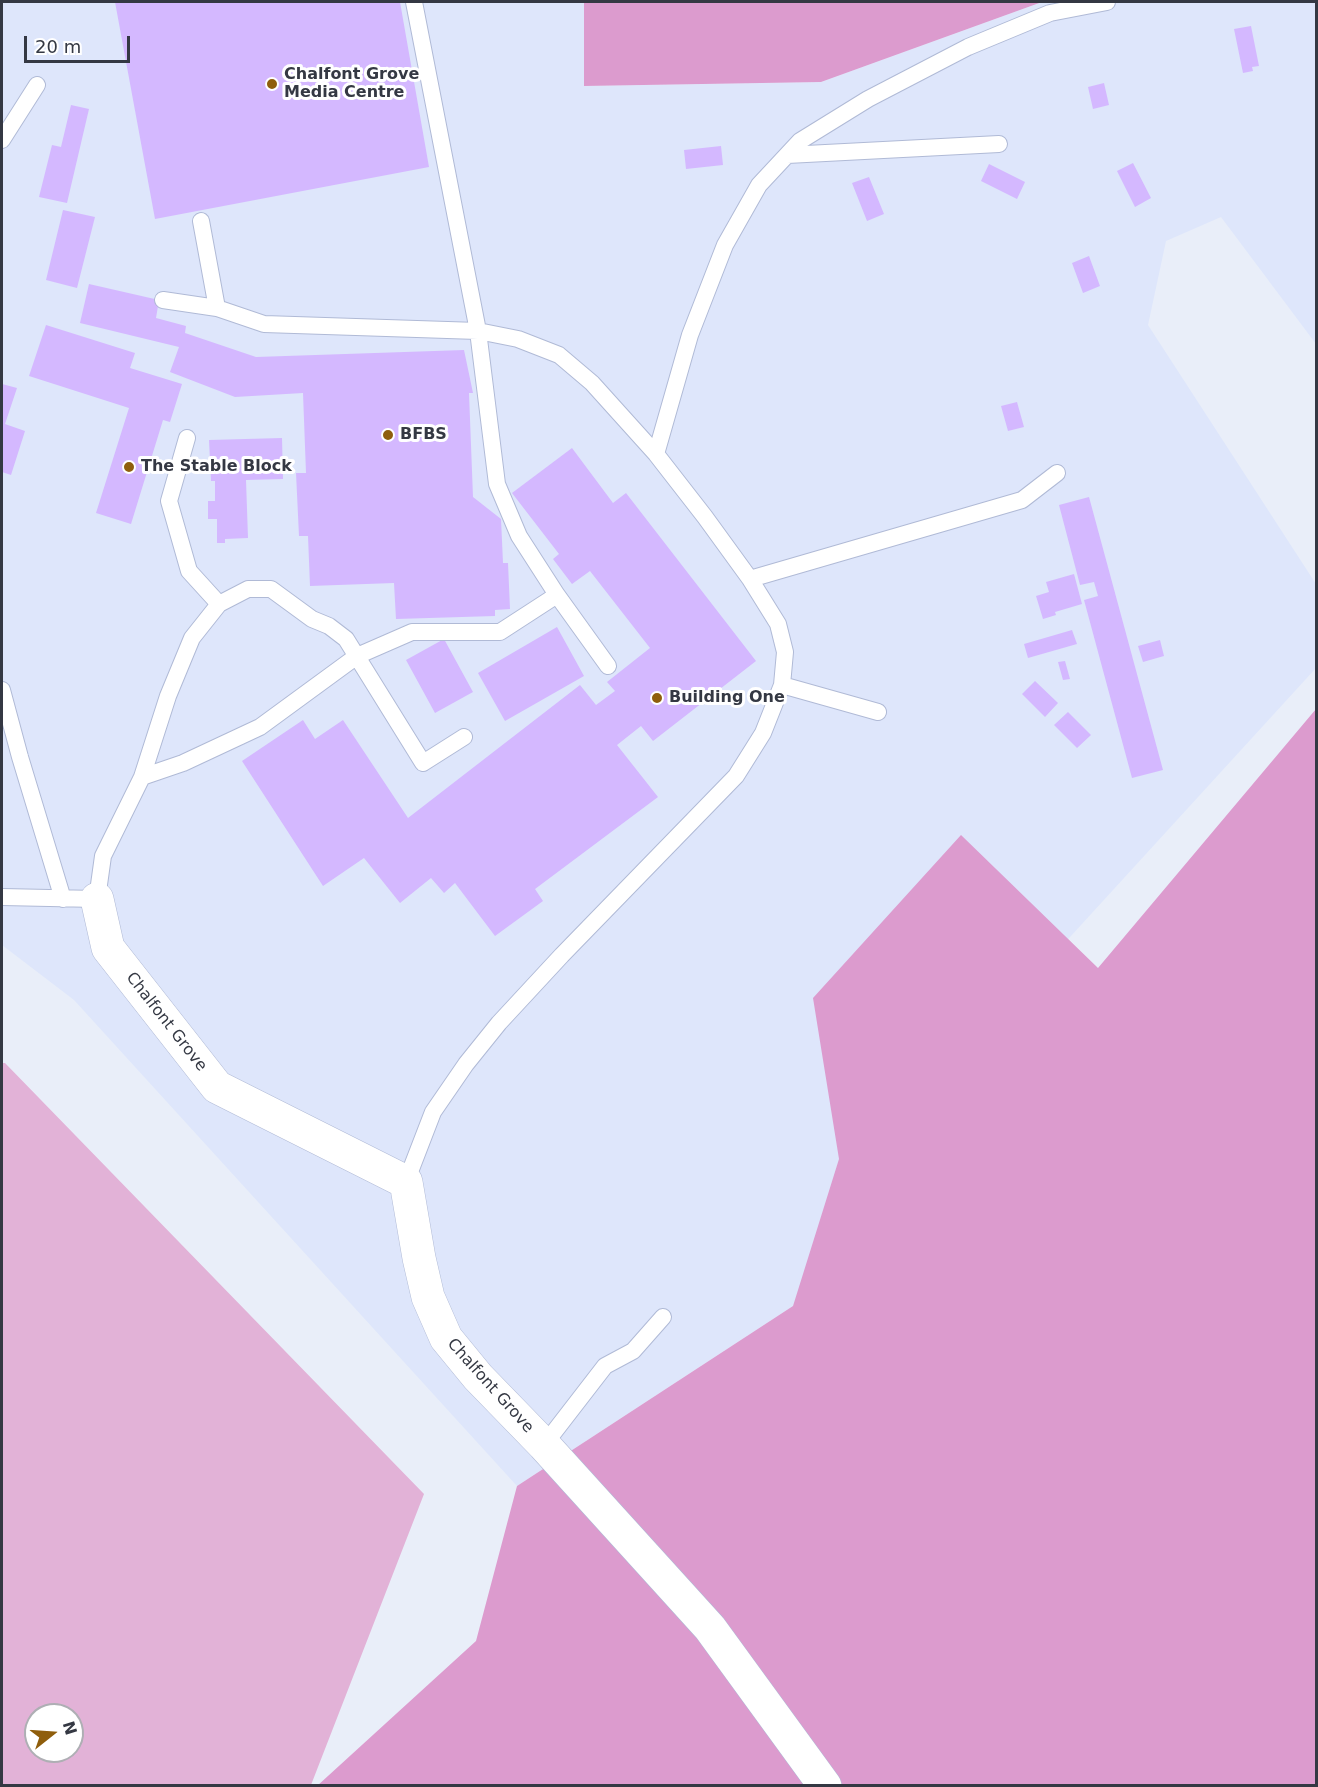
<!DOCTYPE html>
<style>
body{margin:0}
#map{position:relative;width:1318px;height:1787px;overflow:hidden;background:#e9eef9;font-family:"DejaVu Sans",sans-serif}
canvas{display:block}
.frame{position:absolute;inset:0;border:3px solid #343843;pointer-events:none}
.north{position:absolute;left:24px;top:1703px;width:60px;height:60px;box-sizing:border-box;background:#fff;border:2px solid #aeafb4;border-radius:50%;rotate:73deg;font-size:16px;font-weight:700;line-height:24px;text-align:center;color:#343843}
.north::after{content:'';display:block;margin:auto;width:21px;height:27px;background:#8f5e0c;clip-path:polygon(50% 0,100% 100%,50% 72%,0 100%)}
.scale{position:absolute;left:24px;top:36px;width:106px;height:27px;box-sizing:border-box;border:3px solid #343843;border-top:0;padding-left:8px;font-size:18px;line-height:21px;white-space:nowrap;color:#343843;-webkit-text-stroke:4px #fff;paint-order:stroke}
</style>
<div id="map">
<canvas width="1318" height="1787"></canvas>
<div class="frame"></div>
<div class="north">N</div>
<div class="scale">20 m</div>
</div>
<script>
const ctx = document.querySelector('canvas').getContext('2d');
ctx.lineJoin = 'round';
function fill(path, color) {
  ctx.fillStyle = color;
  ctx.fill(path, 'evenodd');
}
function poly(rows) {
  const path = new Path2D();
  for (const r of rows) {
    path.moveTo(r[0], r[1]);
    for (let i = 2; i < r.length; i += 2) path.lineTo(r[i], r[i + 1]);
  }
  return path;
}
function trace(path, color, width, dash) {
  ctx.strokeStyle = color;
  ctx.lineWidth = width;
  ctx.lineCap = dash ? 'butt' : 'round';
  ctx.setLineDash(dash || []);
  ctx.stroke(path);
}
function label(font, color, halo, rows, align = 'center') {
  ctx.font = font + ' "DejaVu Sans",sans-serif';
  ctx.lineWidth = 6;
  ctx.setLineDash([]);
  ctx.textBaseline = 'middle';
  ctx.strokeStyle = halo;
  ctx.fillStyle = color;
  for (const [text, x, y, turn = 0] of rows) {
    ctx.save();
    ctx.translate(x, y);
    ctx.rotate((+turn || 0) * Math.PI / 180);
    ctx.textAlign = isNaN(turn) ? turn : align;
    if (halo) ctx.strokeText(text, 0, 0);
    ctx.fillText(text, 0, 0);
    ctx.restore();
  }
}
fill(poly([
 [2,2,584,2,585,86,821,82,1042,2,1316,2,1316,344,1221,217,1166,241,1148,325,1316,584,1316,668,1060,948,793,1306,517,1486,74,1000,2,945]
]), '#dee6fb');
fill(poly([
 [2,1063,5,1063,424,1494,311,1785,2,1785],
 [36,1715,72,1715,72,1751,36,1751]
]), '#e2b2d7');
fill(poly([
 [584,2,1042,2,821,82,584,86],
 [1316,709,1316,1785,317,1786,476,1641,517,1486,793,1306,839,1159,813,998,961,835,1098,968]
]), '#dc9bce');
fill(poly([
 [115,2,400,2,429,167,155,219],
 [1251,26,1259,66,1252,67,1253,71,1243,73,1234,29],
 [1104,83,1109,105,1093,109,1088,87],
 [71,105,89,109,67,203,39,197,52,145,61,147],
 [721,146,723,165,686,169,684,150],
 [1133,163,1151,198,1135,207,1117,171],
 [989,164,1025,182,1017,199,981,181],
 [869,177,884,214,867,221,852,183],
 [63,210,95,217,77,288,46,280],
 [1089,256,1100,286,1083,293,1072,263],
 [89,284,159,300,156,318,186,326,185,333,256,357,464,350,473,393,469,393,473,497,501,519,503,563,508,563,510,609,495,610,495,616,396,619,394,583,310,586,308,536,299,536,296,473,306,473,303,393,235,397,170,372,179,347,80,323],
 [46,325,135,353,130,368,182,384,170,422,163,420,131,524,96,513,129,408,29,376],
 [2,384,17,388,5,424,25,431,11,475,2,472],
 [1017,402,1024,427,1008,431,1001,406],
 [282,438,283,479,246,480,248,538,225,539,225,543,217,543,217,519,208,519,208,501,215,501,215,481,211,481,209,440],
 [572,448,613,503,626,493,756,661,653,741,641,726,617,745,658,797,535,889,543,901,495,936,455,883,444,893,431,878,400,903,364,858,323,886,242,761,303,720,315,739,343,720,408,818,580,685,596,705,615,691,607,682,650,648,590,571,572,584,553,559,559,554,512,493],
 [1089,497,1163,770,1132,778,1084,600,1098,596,1094,582,1080,585,1059,505],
 [1074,574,1082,604,1055,612,1056,615,1043,619,1036,596,1049,592,1046,582],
 [557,627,584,676,505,721,478,673],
 [1072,630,1077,644,1028,658,1024,644],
 [444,639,473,692,435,713,406,660],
 [1160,640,1164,656,1143,662,1138,646],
 [1065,661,1070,679,1063,680,1058,662],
 [1035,681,1058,703,1045,717,1022,694],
 [1068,712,1091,735,1077,748,1054,725]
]), '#d4b8ff');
const lane = poly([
 [2,140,37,85],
 [787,155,999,144],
 [201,221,217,308,264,324,478,331,518,339,559,355,592,383,656,454,705,517,750,579,778,624,785,652,782,685,763,733,736,776,562,955,499,1023,466,1064,433,1112,406,1182],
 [163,300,217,308],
 [187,438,169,501,189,571,219,604],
 [656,454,690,335,725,245,759,185,800,141,868,99,968,47,1050,13,1107,2],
 [750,579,1022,500,1057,473],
 [557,595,608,666],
 [782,685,878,712],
 [2,690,20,757,63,899],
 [142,777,183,763,260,727,357,656,412,632,500,632,557,595,519,536,497,484,478,331,414,2],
 [2,897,97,899,103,856,142,777,168,696,192,638,219,604,248,589,271,589,312,619,329,626,346,639,423,763,464,737],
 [544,1445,605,1366,633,1351,663,1317]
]);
const street = poly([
 [97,899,108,948,217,1087,406,1182,419,1258,428,1297,446,1338,478,1377,544,1445,710,1628,825,1786]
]);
trace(lane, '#b0bad6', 18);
trace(street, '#b0bad6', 34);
trace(lane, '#fff', 16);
trace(street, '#fff', 33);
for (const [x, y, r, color] of [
 [272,84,6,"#8f5e0c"],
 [388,435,6,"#8f5e0c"],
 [129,467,6,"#8f5e0c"],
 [657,698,6,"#8f5e0c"]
]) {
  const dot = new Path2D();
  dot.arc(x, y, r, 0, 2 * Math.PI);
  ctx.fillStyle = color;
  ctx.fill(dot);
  trace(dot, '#fff', 2);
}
label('bold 16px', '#343843', '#fff', [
 ["Chalfont Grove",284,75],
 ["Media Centre",284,93],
 ["BFBS",400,435],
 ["The Stable Block",141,467],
 ["Building One",669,698]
], 'left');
label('16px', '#343843', '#fff', [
 ["Chalfont Grove",166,1022,52],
 ["Chalfont Grove",490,1386,48]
]);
</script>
